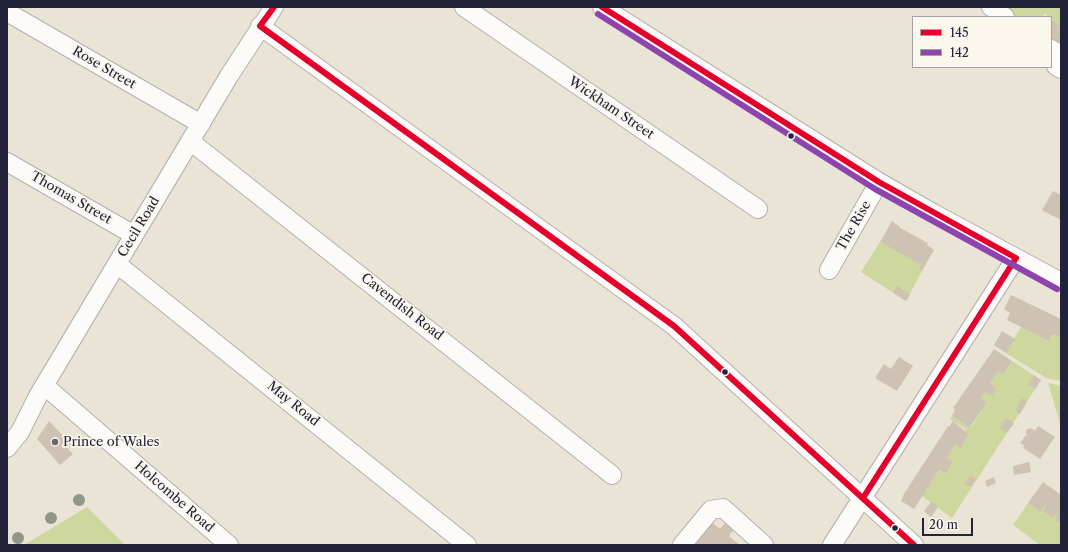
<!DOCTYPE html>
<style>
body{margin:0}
#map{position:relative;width:1068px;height:552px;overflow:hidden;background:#e9e4d5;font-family:"Libre Caslon Text",serif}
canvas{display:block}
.frame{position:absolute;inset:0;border:8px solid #22223b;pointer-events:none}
.legend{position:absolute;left:912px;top:16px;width:140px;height:52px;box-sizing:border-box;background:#fbf7ec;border:1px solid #a4a2a5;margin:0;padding:5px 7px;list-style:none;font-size:12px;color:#22223b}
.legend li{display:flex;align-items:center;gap:8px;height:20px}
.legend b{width:20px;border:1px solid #a4a2a5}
.scale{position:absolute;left:922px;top:518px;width:51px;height:18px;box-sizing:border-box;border:2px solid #22223b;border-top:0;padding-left:5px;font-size:12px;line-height:14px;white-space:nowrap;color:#22223b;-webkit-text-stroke:3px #fbf7ec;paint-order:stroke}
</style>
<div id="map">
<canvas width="1068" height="552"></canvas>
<div class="frame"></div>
<ul class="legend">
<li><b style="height:5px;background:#e4002b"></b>145</li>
<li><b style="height:5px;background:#8e44ad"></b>142</li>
</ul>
<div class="scale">20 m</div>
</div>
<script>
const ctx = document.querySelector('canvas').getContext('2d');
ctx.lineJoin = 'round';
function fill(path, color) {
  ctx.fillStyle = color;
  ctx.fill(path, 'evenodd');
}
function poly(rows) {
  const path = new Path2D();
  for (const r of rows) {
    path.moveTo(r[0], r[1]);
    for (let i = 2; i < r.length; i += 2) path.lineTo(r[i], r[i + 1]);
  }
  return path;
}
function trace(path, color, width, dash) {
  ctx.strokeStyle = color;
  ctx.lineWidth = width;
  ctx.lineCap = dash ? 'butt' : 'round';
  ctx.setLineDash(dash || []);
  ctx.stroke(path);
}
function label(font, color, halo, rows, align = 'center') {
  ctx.font = font + ' "Libre Caslon Text",serif';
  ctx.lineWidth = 3.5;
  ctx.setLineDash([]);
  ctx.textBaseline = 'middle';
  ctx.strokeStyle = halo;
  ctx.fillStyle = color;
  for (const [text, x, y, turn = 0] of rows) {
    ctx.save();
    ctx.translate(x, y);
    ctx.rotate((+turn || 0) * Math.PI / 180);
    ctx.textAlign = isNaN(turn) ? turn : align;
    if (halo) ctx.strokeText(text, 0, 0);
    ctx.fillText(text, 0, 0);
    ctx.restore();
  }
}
fill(poly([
 [1007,7,1061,7,1061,26,1045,14,1042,17,1015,17,1005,10],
 [880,242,921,265,918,269,922,271,906,301,861,272],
 [1021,327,1052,334,1061,338,1061,381,1046,378,1006,353],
 [1012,361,1041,380,952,518,922,496,939,470,946,474,953,462,947,458,956,444,961,447,969,434,965,431,966,429,950,419,952,416,971,427,987,402,981,398,985,392,992,396,996,389,990,384,998,372,1003,375],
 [1048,383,1061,386,1061,423,1060,423],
 [1028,503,1040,512,1046,504,1043,511,1053,518,1058,512,1059,513,1055,520,1061,524,1061,545,1040,545,1013,525],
 [87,507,125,545,24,545]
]), '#ced79d');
fill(poly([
 [1053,20,1061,26,1061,47,1051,45,1051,22],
 [1053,191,1061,195,1061,220,1042,210],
 [892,221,900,227,900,228,928,243,927,245,934,250,922,271,918,269,921,265,880,242],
 [897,286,910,295,906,301,893,293],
 [1011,295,1061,319,1061,338,1052,334,1049,341,1007,320,1010,313,1004,309],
 [1002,331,1015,339,1006,353,994,345],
 [994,349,1012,361,1003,375,998,372,990,384,996,389,992,396,985,392,981,398,987,402,970,427,952,416,955,410,953,408],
 [899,357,913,366,897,391,875,378,884,364,891,369],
 [1034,375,1041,380,1035,389,1028,385],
 [1022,398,1027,402,1020,414,1015,411],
 [1006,418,1014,423,1007,433,1000,428],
 [49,421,72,445,68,449,73,454,60,465,37,439],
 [953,421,969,434,961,448,956,444,947,458,953,462,946,474,939,470,914,509,901,501,904,494,948,426,949,427],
 [1038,426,1055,437,1040,459,1023,448,1025,446,1020,443,1026,435,1031,438,1026,434,1026,430,1031,428,1035,431],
 [1029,462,1031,472,1014,475,1013,466],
 [970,476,976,479,971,487,965,484],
 [994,477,996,483,987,487,985,481],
 [1043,482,1061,495,1061,524,1055,520,1058,512,1053,518,1043,511,1046,504,1040,512,1028,503],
 [931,502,938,507,931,517,924,511],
 [709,520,720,529,725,523,734,529,729,536,740,545,688,545]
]), '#cec2b3');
const minor = poly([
 [464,7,758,209],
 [602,7,879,182,933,213,1061,282],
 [991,7,1005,17],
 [7,12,201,124],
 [260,26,674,326,914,545],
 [1051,49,1056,52],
 [1056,66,1061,69],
 [190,141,612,475],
 [7,162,134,235],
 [117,264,467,545],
 [829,270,879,182],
 [45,386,229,545],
 [7,448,20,432,38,396,229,76,274,7],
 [682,545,711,510,723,508,764,545],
 [832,545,1016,258]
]);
trace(minor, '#b4b0aa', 20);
trace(minor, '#fcfbf9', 18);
trace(poly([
 [274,7,260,26,674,326,914,545],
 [602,7,879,182,1016,258,863,498]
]), '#e4002b', 6);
trace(poly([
 [598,14,875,189,1057,289]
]), '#8e44ad', 6);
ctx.fillStyle = '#949589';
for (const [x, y] of [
 [79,500],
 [51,518],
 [18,538]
]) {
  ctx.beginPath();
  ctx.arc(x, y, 6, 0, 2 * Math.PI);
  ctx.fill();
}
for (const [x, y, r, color] of [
 [791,136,3.5,"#22223b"],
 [725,372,3.5,"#22223b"],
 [55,442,4,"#686671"],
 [895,528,3.5,"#22223b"]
]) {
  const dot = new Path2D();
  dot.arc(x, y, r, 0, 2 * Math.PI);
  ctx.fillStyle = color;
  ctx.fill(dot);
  trace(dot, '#fbf7ec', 1.5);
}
label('13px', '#22223b', '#fbf7ec', [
 ["Rose Street",104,68,30],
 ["Wickham Street",611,108,34],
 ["Thomas Street",71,198,30],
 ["The Rise",854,226,-60],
 ["Cecil Road",139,227,-59],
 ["Cavendish Road",402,307,38],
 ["May Road",293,404,39],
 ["Holcombe Road",174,497,41]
]);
label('13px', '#22223b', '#fbf7ec', [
 ["Prince of Wales",63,442]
], 'left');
</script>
